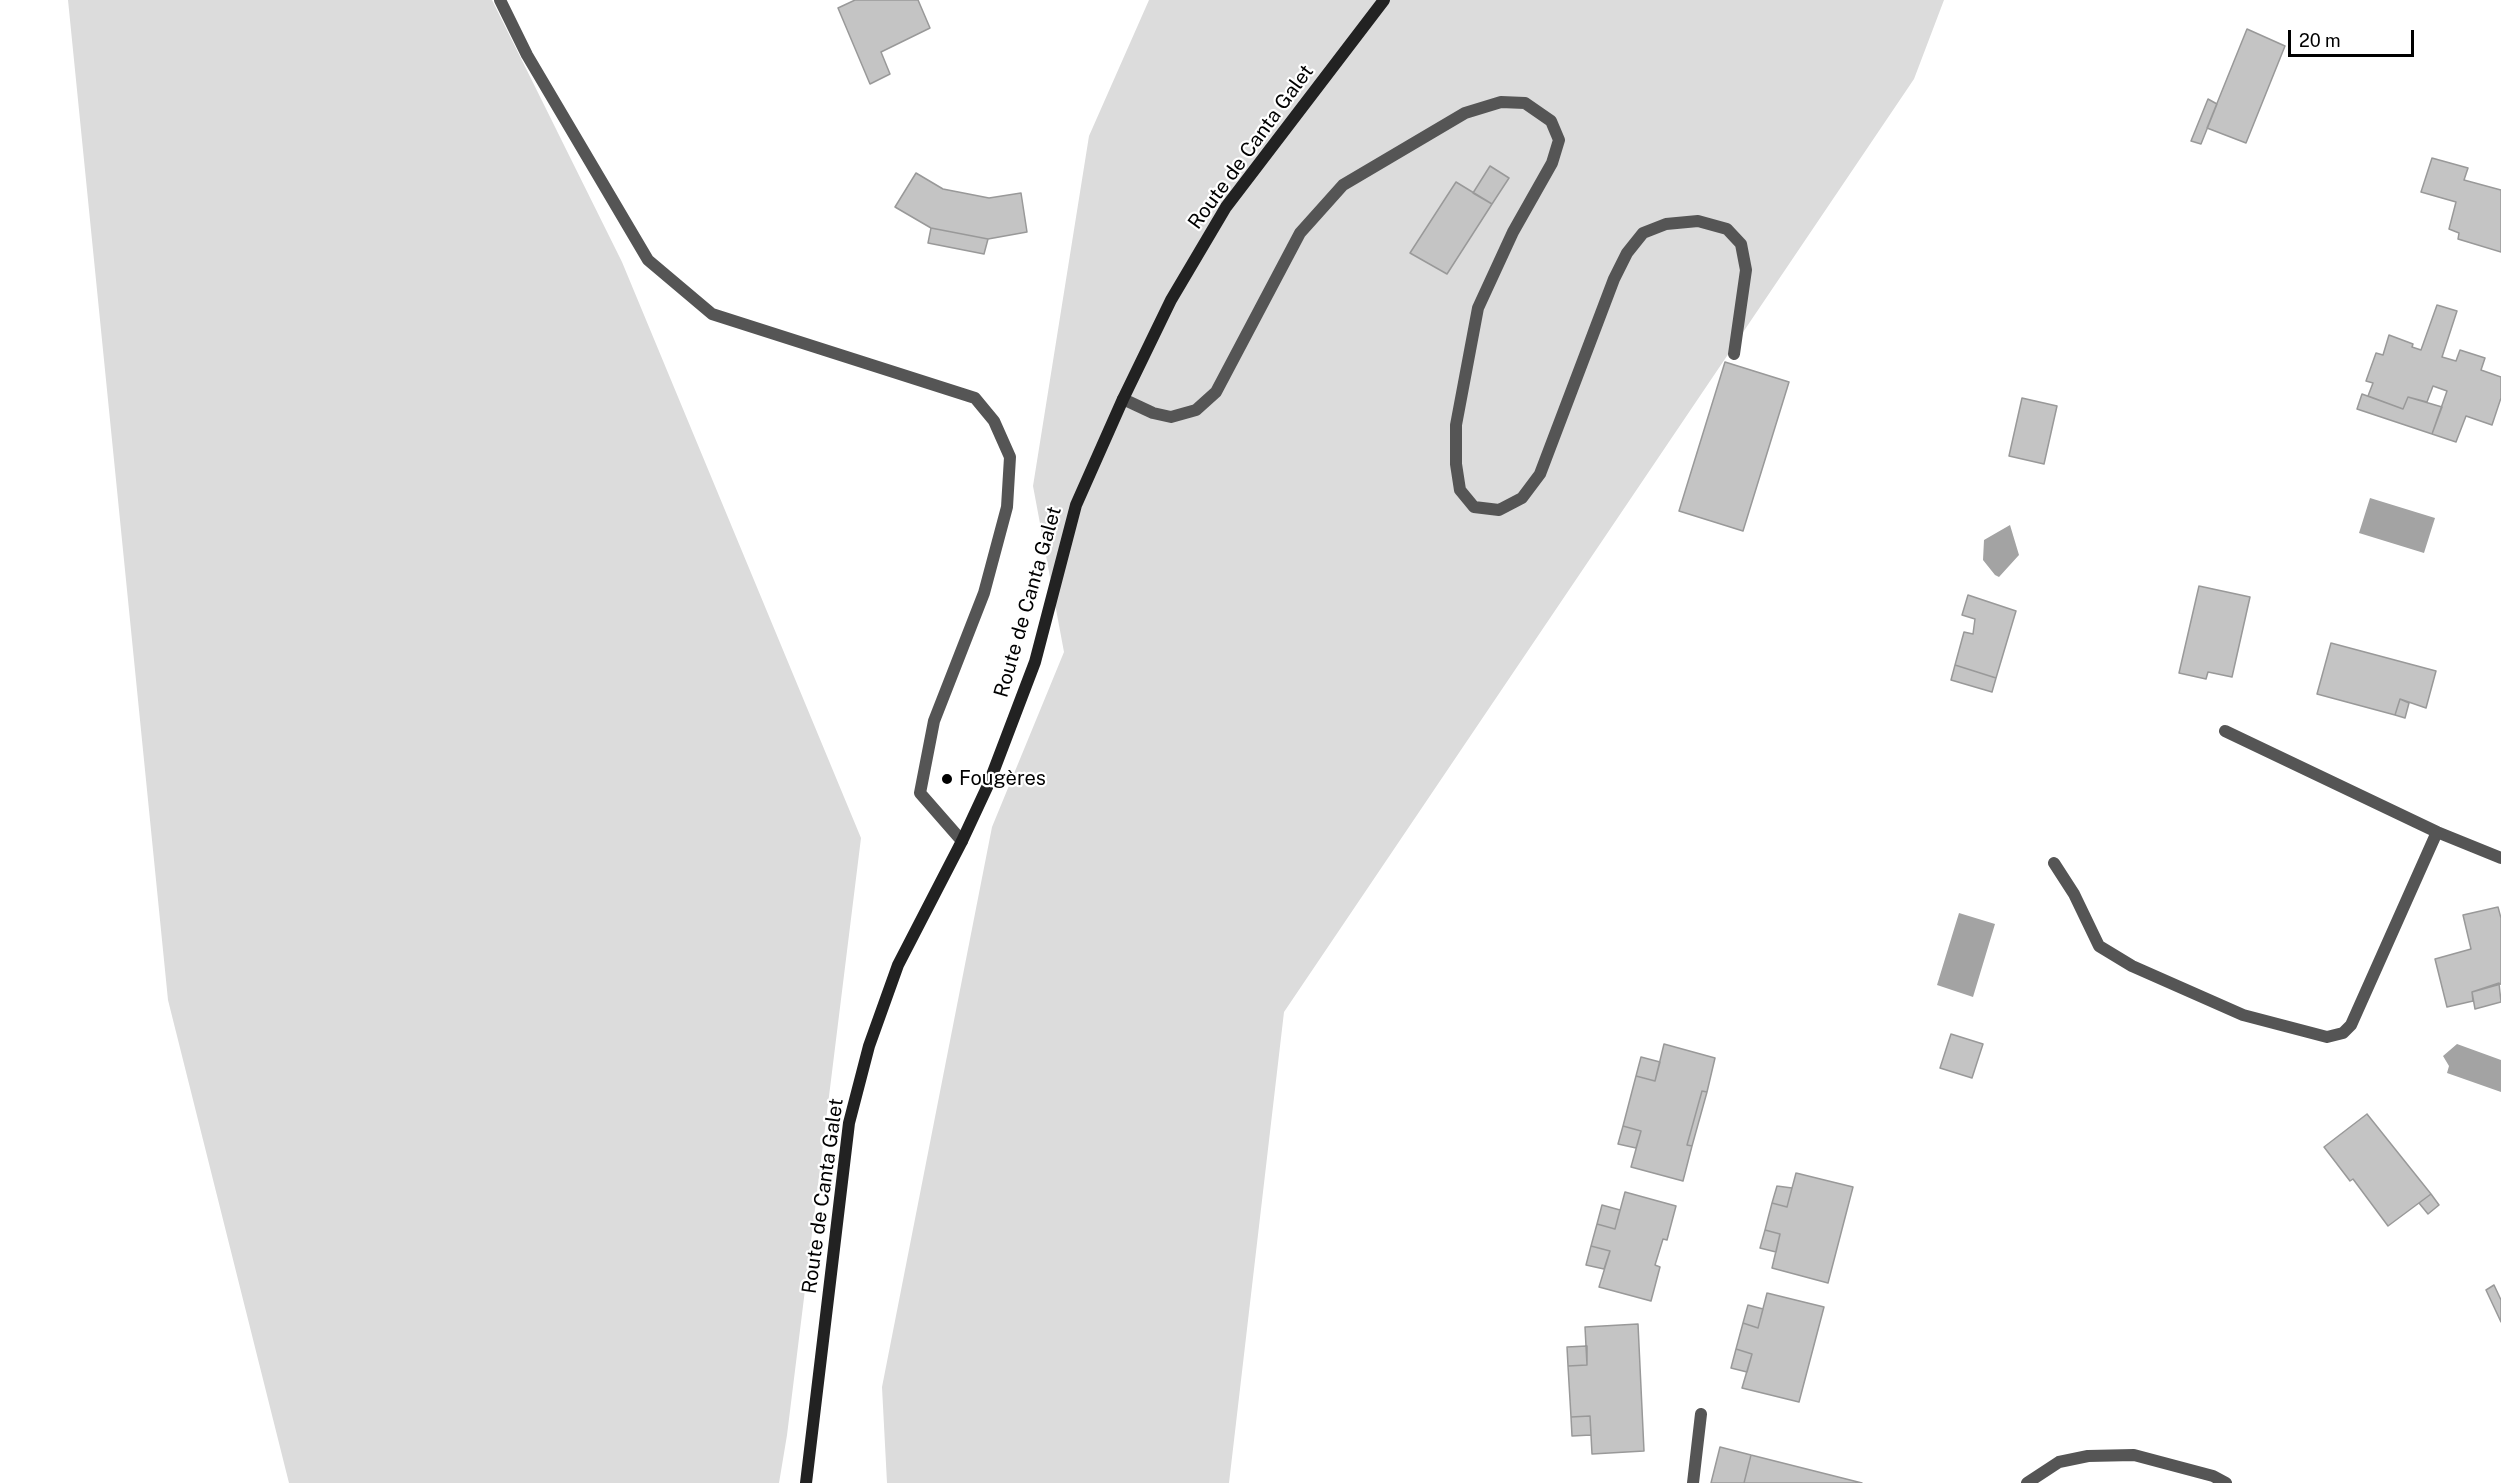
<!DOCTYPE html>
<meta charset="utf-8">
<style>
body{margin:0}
#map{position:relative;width:2501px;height:1483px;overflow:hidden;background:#fff;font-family:"Public Sans",sans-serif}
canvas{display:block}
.scale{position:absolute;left:2288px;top:30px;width:126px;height:27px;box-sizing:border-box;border:3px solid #000;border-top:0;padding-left:8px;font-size:18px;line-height:21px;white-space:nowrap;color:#000;-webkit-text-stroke:4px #fff;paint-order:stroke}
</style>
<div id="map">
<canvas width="2501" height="1483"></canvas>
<div class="scale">20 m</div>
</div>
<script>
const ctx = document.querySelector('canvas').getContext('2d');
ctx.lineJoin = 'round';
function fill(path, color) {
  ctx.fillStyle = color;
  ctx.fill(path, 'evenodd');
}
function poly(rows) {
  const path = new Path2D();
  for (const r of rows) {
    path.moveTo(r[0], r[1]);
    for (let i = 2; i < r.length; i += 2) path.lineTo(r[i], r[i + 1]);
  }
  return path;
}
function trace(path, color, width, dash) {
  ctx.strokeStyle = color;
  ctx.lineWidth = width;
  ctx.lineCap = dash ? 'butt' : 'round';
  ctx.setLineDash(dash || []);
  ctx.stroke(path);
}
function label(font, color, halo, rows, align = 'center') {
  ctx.font = font + ' "Public Sans",sans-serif';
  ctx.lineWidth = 4.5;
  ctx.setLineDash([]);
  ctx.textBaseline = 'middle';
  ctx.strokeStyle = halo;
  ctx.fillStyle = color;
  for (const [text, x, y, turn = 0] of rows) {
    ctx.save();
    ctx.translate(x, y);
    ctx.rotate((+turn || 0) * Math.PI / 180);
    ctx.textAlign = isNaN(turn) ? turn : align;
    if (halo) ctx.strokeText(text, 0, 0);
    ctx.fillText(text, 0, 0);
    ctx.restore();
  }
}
fill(poly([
 [68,0,492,0,622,262,861,838,787,1435,779,1483,289,1483,168,1000],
 [1149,0,1944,0,1914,79,1284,1012,1229,1483,887,1483,882,1387,992,827,1064,652,1033,486,1089,136]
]), '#dcdcdc');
fill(poly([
 [2370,498,2435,518,2424,553,2359,533],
 [2010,525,2019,555,1999,577,1995,575,1983,560,1984,540],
 [1959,913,1995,924,1973,997,1937,985],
 [2457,1044,2501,1060,2501,1092,2447,1073,2449,1066,2443,1056]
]), '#a3a3a3');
const building = poly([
 [855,0,918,0,930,28,881,52,890,74,870,84,838,8,855,0],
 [2247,29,2285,46,2246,143,2207,128,2247,29],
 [2208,99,2217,104,2201,144,2191,141,2208,99],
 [2432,158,2468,168,2464,180,2501,190,2501,252,2458,239,2459,233,2449,229,2456,202,2421,192,2432,158],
 [1490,166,1509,178,1492,204,1473,193,1490,166],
 [916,173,943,189,989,198,1021,193,1027,232,988,239,931,228,895,207,916,173],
 [1456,182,1492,204,1447,274,1410,253,1456,182],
 [931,228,988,239,984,254,928,243,931,228],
 [2437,305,2457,311,2442,357,2456,361,2460,350,2485,358,2481,370,2501,377,2501,398,2492,425,2466,416,2456,442,2432,434,2447,391,2433,386,2427,402,2408,397,2403,409,2368,396,2373,383,2366,381,2376,353,2383,355,2389,335,2413,344,2412,347,2421,350,2437,305],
 [1725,362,1789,382,1743,531,1679,511,1725,362],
 [2362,394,2403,409,2408,397,2442,407,2432,434,2357,409,2362,394],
 [2022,398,2057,406,2044,464,2009,456,2022,398],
 [2199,586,2250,597,2232,677,2208,672,2206,679,2179,673,2199,586],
 [1968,595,2016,611,1996,678,1955,665,1964,632,1973,634,1975,619,1962,615,1968,595],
 [2331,643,2436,671,2426,708,2400,699,2395,715,2317,694,2331,643],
 [1955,665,1996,678,1992,692,1951,680,1955,665],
 [2400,699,2409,703,2405,718,2395,715,2400,699],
 [2498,907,2501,918,2501,984,2472,992,2473,1001,2447,1007,2435,959,2471,949,2463,915,2498,907],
 [2499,983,2501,1002,2475,1009,2472,992,2499,983],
 [1951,1034,1983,1044,1972,1078,1940,1068,1951,1034],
 [1664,1044,1715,1058,1707,1092,1702,1091,1687,1145,1692,1146,1683,1181,1631,1167,1641,1131,1623,1126,1636,1076,1655,1081,1664,1044],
 [1641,1057,1660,1062,1655,1081,1636,1076,1641,1057],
 [1702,1091,1707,1092,1692,1146,1687,1145,1702,1091],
 [2367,1114,2431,1194,2388,1226,2353,1179,2350,1181,2324,1147,2367,1114],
 [1623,1126,1641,1131,1636,1148,1618,1144,1623,1126],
 [1796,1173,1853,1187,1828,1283,1772,1268,1780,1234,1765,1230,1772,1203,1787,1207,1796,1173],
 [1777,1186,1792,1188,1787,1207,1772,1203,1777,1186],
 [1625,1192,1676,1206,1667,1240,1663,1239,1655,1265,1660,1267,1651,1301,1599,1287,1610,1251,1591,1246,1597,1224,1615,1229,1625,1192],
 [2431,1194,2439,1205,2428,1214,2419,1203,2431,1194],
 [1602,1205,1620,1210,1615,1229,1597,1224,1602,1205],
 [1765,1230,1780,1234,1776,1252,1760,1248,1765,1230],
 [1591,1246,1610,1251,1604,1269,1586,1265,1591,1246],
 [2494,1285,2501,1300,2501,1322,2486,1290,2494,1285],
 [1767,1293,1824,1307,1799,1402,1742,1388,1752,1354,1736,1349,1743,1323,1758,1328,1767,1293],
 [1748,1305,1763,1309,1758,1328,1743,1323,1748,1305],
 [1638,1324,1644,1451,1592,1454,1590,1416,1571,1417,1568,1366,1587,1365,1585,1327,1638,1324],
 [1587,1346,1587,1365,1568,1366,1567,1347,1587,1346],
 [1736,1349,1752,1354,1747,1372,1731,1368,1736,1349],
 [1590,1416,1591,1435,1572,1436,1571,1417,1590,1416],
 [1720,1447,1751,1455,1744,1483,1711,1483,1720,1447],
 [1751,1455,1862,1483,1744,1483,1751,1455]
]);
fill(building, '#c4c4c4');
trace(building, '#999', 1.5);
trace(poly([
 [500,0,527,55,648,260,712,314,975,398,994,421,1010,457,1007,507,984,593,934,721,920,793,962,841],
 [1123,399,1153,413,1171,417,1196,410,1216,392,1300,233,1343,185,1465,113,1501,102,1525,103,1551,121,1559,140,1552,163,1513,232,1478,308,1456,425,1456,464,1460,490,1474,507,1499,510,1522,498,1540,474,1614,279,1627,253,1643,233,1666,224,1698,221,1727,229,1741,244,1746,270,1734,354]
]), '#555', 12);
trace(poly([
 [2225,731,2437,832],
 [2054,863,2074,894,2099,946,2132,966,2243,1015,2327,1037,2343,1033,2351,1025,2437,832,2501,858],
 [1693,1483,1701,1414],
 [2027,1483,2059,1462,2088,1456,2134,1455,2213,1476,2226,1483]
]), '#555', 12);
trace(poly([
 [806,1483,849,1123,869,1046,898,965,962,841,989,783,1035,662,1076,505,1123,399,1171,300,1226,207,1384,0]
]), '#222', 12);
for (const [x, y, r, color] of [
 [947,779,6,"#000"]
]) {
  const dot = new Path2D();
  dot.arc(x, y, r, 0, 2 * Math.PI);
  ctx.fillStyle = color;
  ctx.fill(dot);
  trace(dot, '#fff', 2);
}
label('20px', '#000', '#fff', [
 ["Route de Canta Galet",1251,147,-54],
 ["Route de Canta Galet",1028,602,-74],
 ["Route de Canta Galet",823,1196,-82]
]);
label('20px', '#000', '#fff', [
 ["Fougères",959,779]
], 'left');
</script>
